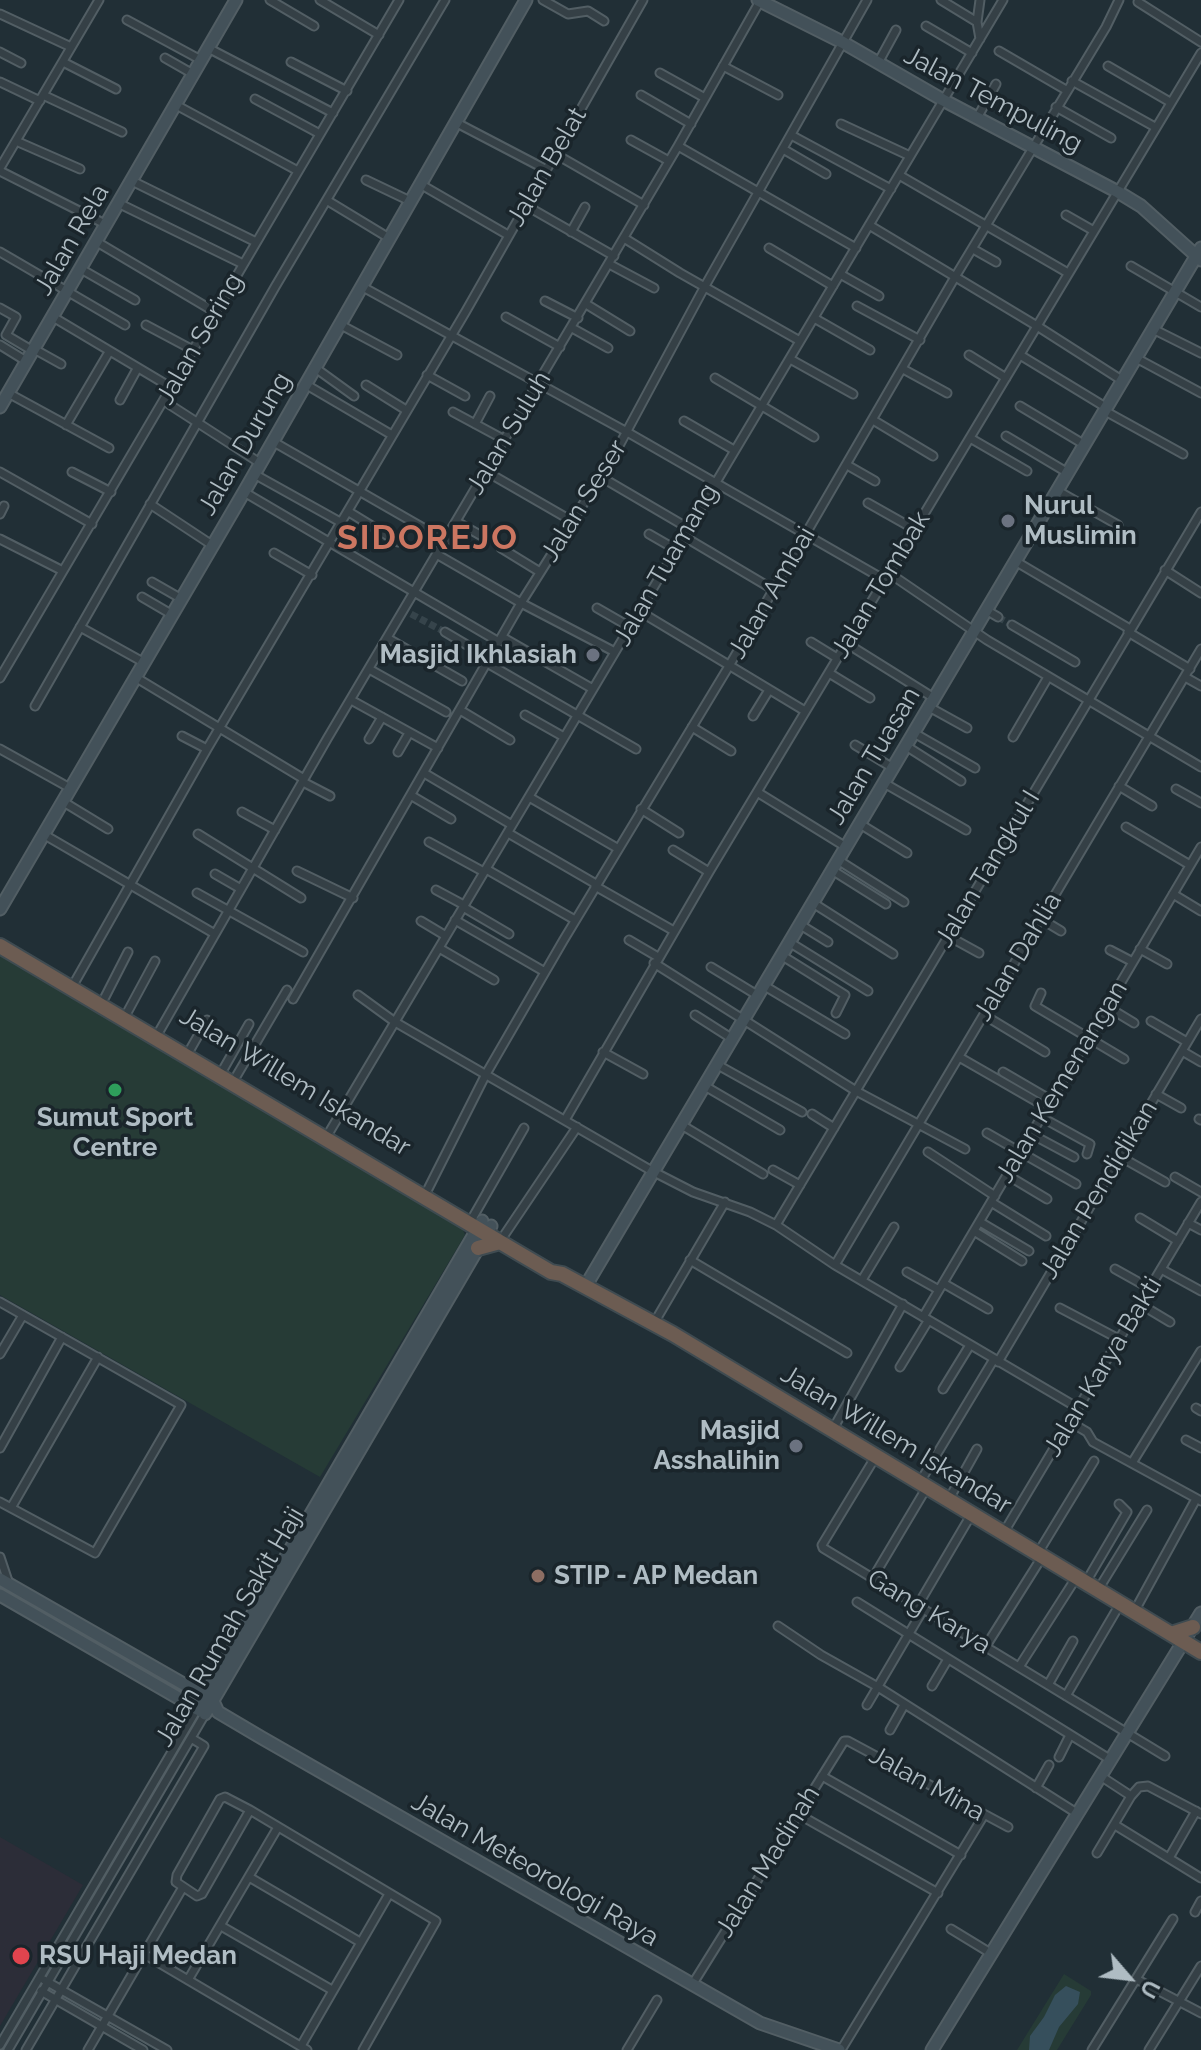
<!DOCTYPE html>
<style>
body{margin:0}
#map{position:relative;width:1201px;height:2050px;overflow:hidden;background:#212f36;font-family:Raleway,sans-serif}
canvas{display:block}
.north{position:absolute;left:1089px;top:1938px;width:80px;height:80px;-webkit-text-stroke:6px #1a252b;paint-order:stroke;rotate:118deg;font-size:22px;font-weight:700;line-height:32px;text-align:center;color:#afbcc3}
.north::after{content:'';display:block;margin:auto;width:28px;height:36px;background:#afbcc3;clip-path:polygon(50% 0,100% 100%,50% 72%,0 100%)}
</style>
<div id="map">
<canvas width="1201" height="2050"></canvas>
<div class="north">U</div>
</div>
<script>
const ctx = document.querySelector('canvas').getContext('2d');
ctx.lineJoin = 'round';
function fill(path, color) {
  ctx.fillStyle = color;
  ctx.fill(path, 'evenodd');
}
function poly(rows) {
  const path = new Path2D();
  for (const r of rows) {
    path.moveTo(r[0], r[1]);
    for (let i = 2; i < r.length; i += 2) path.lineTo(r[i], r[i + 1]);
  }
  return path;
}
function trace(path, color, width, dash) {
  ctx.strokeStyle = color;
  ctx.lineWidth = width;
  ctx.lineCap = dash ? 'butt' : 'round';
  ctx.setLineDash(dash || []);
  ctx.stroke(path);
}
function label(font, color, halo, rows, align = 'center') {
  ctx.font = font + ' Raleway,sans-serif';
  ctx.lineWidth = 7;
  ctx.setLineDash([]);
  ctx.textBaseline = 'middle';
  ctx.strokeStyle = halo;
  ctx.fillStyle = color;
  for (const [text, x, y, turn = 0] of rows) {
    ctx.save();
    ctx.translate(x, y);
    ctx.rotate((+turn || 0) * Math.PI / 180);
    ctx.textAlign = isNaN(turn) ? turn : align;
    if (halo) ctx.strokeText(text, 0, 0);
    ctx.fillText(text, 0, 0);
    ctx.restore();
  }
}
fill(poly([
 [0,1837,83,1885,0,2026]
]), '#2c2d38');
fill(poly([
 [0,953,462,1227,465,1235,320,1477,0,1295],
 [1064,1974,1091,1991,1091,1995,1057,2050,1017,2050]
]), '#263b36');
fill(poly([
 [1066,1986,1080,1992,1078,2004,1059,2027,1049,2050,1029,2050,1030,2036,1044,2017,1055,1995]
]), '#364f5c');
trace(poly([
 [411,614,445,632],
 [998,617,1012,625]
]), '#36444b', 7, [7, 3.5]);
const street = poly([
 [270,0,314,26],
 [320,0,379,35],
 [543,0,568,14,588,11,604,21],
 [941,0,977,22],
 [1138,2,1201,42],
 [0,14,71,47],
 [127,20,201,60],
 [926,26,972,53],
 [980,39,977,22,980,0],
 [208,48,333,113],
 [999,51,1066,90],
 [0,52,21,63],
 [165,58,193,74],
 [63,62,116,89],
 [291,62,347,91],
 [878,63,896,30],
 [723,66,778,95],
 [1108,66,1170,102],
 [660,73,705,98],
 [1072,81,1155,127],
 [0,82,40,101],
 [43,95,122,132],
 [641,95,691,124],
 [255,99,320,134],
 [176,105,298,171],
 [1056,107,1111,138],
 [977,118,996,84],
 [455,122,545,169],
 [841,124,910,156],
 [791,135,891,189],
 [631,140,669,161],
 [16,141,80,169],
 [678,146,856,248],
 [783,149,826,174],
 [564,159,644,205],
 [0,168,99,0],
 [0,171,107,225],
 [899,175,1068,273],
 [366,180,410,201],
 [132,181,256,242],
 [420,184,508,235],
 [328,201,389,238],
 [120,204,243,264],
 [525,205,614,256],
 [1066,215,1094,231],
 [869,225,1037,326,1123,381],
 [571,232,585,207],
 [624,238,680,273,800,341],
 [97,242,215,312],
 [769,248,833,286],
 [973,249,996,262],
 [0,252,125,325],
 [609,264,654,288],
 [1131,266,1201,307],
 [81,269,135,300],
 [840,274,879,296],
 [361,286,627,432,885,580],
 [545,301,578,318],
 [586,304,630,331],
 [857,306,920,340],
 [0,308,16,317,6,335,33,351],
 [53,317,172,388],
 [506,317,560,347],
 [814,318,870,350],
 [339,324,397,355],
 [146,325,193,350],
 [572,328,608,348],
 [1153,329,1201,353],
 [0,345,26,361],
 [34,349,61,364],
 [969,355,1006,378],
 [1020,355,1107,408],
 [1136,358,1201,393],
 [790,359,853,394],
 [314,367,354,396],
 [903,369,947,393],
 [427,375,465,396],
 [715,378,814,437],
 [305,384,392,435],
 [366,385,406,410],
 [8,393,109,448],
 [120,400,137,369],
 [164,401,260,463],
 [1020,406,1085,445],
 [1105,411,1183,454],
 [453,412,505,440],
 [873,420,933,456],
 [684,421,734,450],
 [475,424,490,396],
 [66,425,109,352],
 [1006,436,1068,473],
 [970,438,1027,471],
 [272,441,446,541],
 [847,465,875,481],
 [0,472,92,524],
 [72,472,111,492],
 [487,472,572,521],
 [254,474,342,523],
 [601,477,688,528],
 [1058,491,1118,525],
 [244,492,499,642],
 [868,503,914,529],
 [150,504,212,545],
 [349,512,398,542],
 [0,514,4,506],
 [457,522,487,539],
 [649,534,675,549],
 [683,536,774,590],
 [0,539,63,571],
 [501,548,540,572],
 [274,553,312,575],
 [438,555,521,603,615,652],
 [1015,561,1130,629],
 [1165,570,1201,593],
 [889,573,987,640,1201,767],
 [152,582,180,598],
 [142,597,171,614],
 [597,608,630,627],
 [986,610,998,617],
 [639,611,805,711],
 [1012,625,1075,662],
 [80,627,143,662],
 [445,632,477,651],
 [1128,632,1190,669],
 [502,637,593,689],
 [387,638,462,681],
 [811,642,837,658],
 [846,643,934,698],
 [487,663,636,749],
 [369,669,446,712],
 [829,673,870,698],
 [135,677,304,779],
 [1185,677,1201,686],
 [0,678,399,0],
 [351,700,438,748],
 [35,706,275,287,445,0],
 [929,707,967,728],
 [460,710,510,740],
 [525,715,564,737],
 [753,716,769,690],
 [692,727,731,751],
 [914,733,975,768],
 [182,736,207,749],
 [1013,737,1048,677],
 [369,739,382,717],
 [855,745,893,768],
 [906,746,961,781],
 [0,749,70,788],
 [398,752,409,733],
 [424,773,512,825],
 [303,782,330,796],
 [884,783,966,830],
 [1119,786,1152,806],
 [1176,789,1201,803],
 [757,792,846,847],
 [412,796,451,819],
 [529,797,617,848],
 [62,801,108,829],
 [641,809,679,833],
 [242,812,275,830],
 [860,824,907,853],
 [1126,827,1190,865],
 [508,833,596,884],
 [43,834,215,934],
 [198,834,301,898],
 [429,842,484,872],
 [673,850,709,872],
 [838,860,904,902],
 [486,869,575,920],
 [832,870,886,904],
 [297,871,353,898],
 [215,874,241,889],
 [595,886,674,931],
 [436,890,464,905],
 [197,893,303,952],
 [1173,894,1201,911],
 [813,903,893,954],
 [463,907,509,934],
 [1041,919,1061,931],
 [455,920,545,972],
 [421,921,446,936],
 [799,924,828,942],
 [948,936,979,953],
 [629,940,658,957],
 [789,942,868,991],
 [439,948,494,980],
 [1140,949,1167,964],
 [1110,950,1133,962],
 [781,955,845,995,836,1013],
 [654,963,856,1091,965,1149],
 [711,967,757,995],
 [76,980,207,749,466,311,643,0],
 [763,985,845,1034],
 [1041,993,1035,1006,1124,1059],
 [358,995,395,1022,652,1171,693,1192,750,1212,776,1225,835,1265,1078,1408],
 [105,997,128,952],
 [293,999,521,603,614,455,705,286,867,0],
 [1106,1006,1134,1023],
 [128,1011,155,961],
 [695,1015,731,1038],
 [984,1015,1045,1052],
 [1151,1021,1187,1042],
 [160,1030,327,739,678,146,760,1],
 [191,1048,207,1020],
 [1182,1051,1201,1062],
 [603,1052,643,1074],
 [959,1057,1046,1107],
 [716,1064,802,1112],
 [224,1068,249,1024],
 [1003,1072,1051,1100],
 [237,1075,287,990],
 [703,1085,780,1130],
 [1156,1094,1181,1108],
 [812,1114,834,1128],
 [1041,1117,1090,1144,1087,1154],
 [1199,1119,1201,1120],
 [565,1120,709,872,1201,53],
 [680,1124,763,1174],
 [330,1131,1003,0],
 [987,1133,1076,1184],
 [1031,1134,1074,1157],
 [928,1152,995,1196],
 [1119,1156,1165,1182],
 [773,1170,800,1185],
 [1007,1175,1047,1199],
 [1175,1177,1201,1192],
 [428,1189,486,1074,563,941,729,666,955,277,1106,27,1119,0],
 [991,1202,1046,1236],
 [1140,1218,1178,1241],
 [980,1222,1029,1251],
 [1188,1223,1201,1230],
 [469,1224,524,1128],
 [776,1225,1201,512],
 [974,1231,1022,1261],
 [505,1234,577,1127],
 [690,1260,847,1353],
 [835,1265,1201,649],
 [1115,1269,1149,1288],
 [1161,1269,1201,1291],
 [907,1272,939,1290],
 [862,1280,894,1227],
 [943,1283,988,1309],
 [0,1302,181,1405,95,1553,0,1502],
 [1140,1304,1170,1322],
 [1060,1308,1119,1339],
 [923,1317,1201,847],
 [654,1323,725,1202],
 [0,1354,23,1315],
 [998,1362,1201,1019],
 [900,1367,928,1321],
 [943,1389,970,1345],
 [1196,1408,1201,1411],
 [1070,1422,1087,1432,1093,1442,1201,1501],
 [833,1429,903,1304],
 [1186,1440,1201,1448],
 [0,1448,62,1337],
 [876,1456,822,1545,823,1548,1165,1756],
 [1132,1463,1201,1351],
 [920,1482,994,1359],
 [949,1499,977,1449],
 [11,1508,98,1357],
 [1004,1532,1201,1202],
 [1038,1553,1094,1461],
 [0,1557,9,1584],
 [877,1571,927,1487],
 [1086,1582,1127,1512,1119,1504],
 [1098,1590,1147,1510],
 [857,1602,1111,1760],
 [918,1605,971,1515],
 [1134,1612,1196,1499],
 [778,1626,821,1655,878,1687,1078,1814],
 [986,1646,1042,1557],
 [1019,1667,1076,1578],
 [1048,1685,1073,1641],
 [932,1686,948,1659],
 [1066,1696,1120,1604],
 [867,1705,924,1608],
 [890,1730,904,1705],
 [1059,1757,1070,1735],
 [822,1776,961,1855],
 [1102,1777,1131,1796,1139,1787,1148,1786,1201,1814],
 [1036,1788,1049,1765],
 [250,1810,202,1894,197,1896,176,1882,177,1875,220,1799,225,1797,250,1810,436,1921,363,2050],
 [798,1814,938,1893],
 [1115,1825,1201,1878],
 [1097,1853,1131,1796],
 [1169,1858,1196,1811],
 [249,1877,360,1942],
 [1195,1912,1201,1901],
 [221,1926,332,1990],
 [951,1929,992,1954],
 [144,1954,307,2050],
 [1136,1979,1201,2013],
 [44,1980,167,2050],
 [188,1980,278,1827],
 [692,1985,844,1741,848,1741,1008,1827],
 [41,1991,143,2050],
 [0,2045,197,1709],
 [301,2046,389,1894],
 [8,2050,205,1714],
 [26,2050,204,1746,191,1738],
 [88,2050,183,1887],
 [627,2050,657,2000],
 [841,2050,984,1815],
 [1092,2050,1173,1919],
 [1149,2050,1201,1966]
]);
const secondary = poly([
 [758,0,842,42,943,100,1118,192,1141,206,1201,260],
 [0,407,236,0],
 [0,909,244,492,526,0],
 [585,1287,1201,248],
 [0,1579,213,1701,218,1712,262,1738,760,2023,839,2050],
 [0,1595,201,1711],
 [197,1709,482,1221],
 [205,1714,491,1226],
 [932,2050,1201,1613]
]);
const highway = poly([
 [0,946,522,1255,551,1272,562,1274,673,1334,1201,1652],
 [478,1248,500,1242],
 [1171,1634,1193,1627]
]);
trace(street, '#525e64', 11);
trace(secondary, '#525e64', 15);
trace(highway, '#3f4b51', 18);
trace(street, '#354046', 7);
trace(secondary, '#435159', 11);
trace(highway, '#6c5c52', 14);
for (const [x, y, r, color] of [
 [1008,521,8,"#6b7280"],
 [593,655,8,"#6b7280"],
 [115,1090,8,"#2e9e5b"],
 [796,1446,8,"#6b7280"],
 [538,1576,8,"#8d6e63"],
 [21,1956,10,"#e0444e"]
]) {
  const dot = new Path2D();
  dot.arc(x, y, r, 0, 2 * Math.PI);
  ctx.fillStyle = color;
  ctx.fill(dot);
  trace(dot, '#1a252b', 3);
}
label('26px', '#afbcc3', '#1a252b', [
 ["Jalan Tempuling",993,100,28],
 ["Jalan Belat",547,167,-60],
 ["Jalan Rela",72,240,-60],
 ["Jalan Sering",200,339,-60],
 ["Jalan Suluh",509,433,-59],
 ["Jalan Durung",245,444,-60],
 ["Jalan Seser",584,501,-58],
 ["Jalan Tuamang",666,565,-60],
 ["Jalan Tombak",881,585,-59],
 ["Jalan Ambai",772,593,-60],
 ["Jalan Tuasan",874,756,-59],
 ["Jalan Tangkul I",988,869,-59],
 ["Jalan Dahlia",1018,957,-59],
 ["Jalan Willem Iskandar",295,1082,31],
 ["Jalan Kemenangan",1062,1082,-59],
 ["Jalan Pendidikan",1099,1190,-59],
 ["Jalan Karya Bakti",1103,1367,-59],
 ["Jalan Willem Iskandar",896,1440,31],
 ["Gang Karya",929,1612,31],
 ["Jalan Rumah Sakit Haji",230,1627,-60],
 ["Jalan Mina",927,1784,29],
 ["Jalan Madinah",768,1862,-58],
 ["Jalan Meteorologi Raya",535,1870,30]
]);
label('bold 26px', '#afbcc3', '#1a252b', [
 ["Nurul",1024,506],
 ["Muslimin",1024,536],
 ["Masjid Ikhlasiah",577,655,"right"],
 ["Sumut Sport",115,1118,"center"],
 ["Centre",115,1148,"center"],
 ["Masjid",780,1431,"right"],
 ["Asshalihin",780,1461,"right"],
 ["STIP - AP Medan",554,1576],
 ["RSU Haji Medan",39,1956]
], 'left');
ctx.letterSpacing = '2px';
label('bold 34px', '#cc7661', '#1a252b', [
 ["SIDOREJO",428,539]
]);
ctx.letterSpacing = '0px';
</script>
